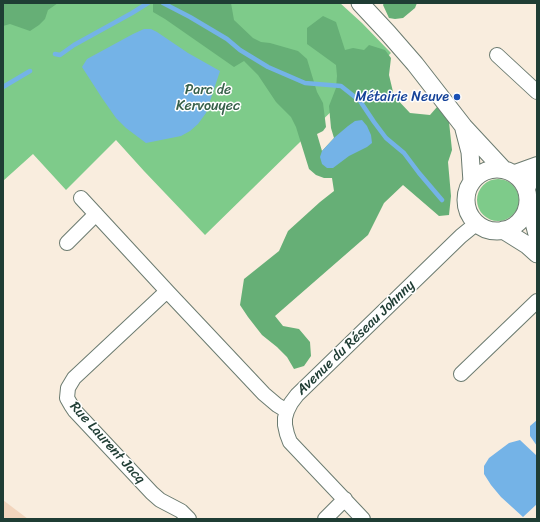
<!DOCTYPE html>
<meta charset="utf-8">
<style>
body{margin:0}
#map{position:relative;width:540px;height:522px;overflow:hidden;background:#f9edde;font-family:Sriracha,sans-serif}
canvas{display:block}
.frame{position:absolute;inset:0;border:4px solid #1f3d34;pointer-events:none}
</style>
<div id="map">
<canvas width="540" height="522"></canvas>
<div class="frame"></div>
</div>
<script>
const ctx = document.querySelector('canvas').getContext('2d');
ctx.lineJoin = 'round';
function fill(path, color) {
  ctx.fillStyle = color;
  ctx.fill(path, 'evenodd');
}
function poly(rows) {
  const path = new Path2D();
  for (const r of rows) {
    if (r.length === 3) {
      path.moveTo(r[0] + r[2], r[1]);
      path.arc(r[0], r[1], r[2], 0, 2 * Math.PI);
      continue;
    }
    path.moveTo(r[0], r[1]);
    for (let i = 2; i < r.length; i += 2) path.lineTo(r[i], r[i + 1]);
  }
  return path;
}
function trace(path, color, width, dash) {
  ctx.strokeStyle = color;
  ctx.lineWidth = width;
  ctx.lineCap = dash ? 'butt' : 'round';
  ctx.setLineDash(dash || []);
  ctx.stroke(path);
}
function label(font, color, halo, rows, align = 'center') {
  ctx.font = font + ' Sriracha,sans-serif';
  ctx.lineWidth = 3;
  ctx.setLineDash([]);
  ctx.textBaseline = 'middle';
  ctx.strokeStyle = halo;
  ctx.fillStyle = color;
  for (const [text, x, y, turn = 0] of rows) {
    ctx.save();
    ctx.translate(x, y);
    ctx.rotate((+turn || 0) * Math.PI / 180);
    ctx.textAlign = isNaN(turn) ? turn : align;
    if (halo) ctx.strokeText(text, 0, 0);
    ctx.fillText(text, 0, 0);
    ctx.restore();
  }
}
fill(poly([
 [3,500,28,519,3,519]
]), '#f2d5bd');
fill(poly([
 [3,3,340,3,362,23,391,53,205,235,144,171,116,140,66,190,33,154,3,181],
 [498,200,21]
]), '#7ecb8a');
fill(poly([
 [3,3,58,3,48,10,45,19,39,25,30,31,10,24,3,26],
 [153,3,231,3,234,20,253,38,261,42,270,43,298,51,307,59,317,92,323,103,326,127,323,131,317,134,322,151,334,138,331,128,329,106,336,88,337,76,336,65,307,44,307,28,323,16,336,22,345,50,353,48,364,50,369,45,385,50,391,58,389,75,394,96,410,113,430,115,437,107,449,122,452,150,448,162,451,196,449,215,439,216,403,185,384,203,368,235,275,316,283,326,299,329,310,342,311,356,304,366,294,369,287,357,277,347,262,335,248,317,240,305,244,279,279,251,288,231,320,202,334,191,332,178,324,178,316,175,309,169,296,127,291,117,276,102,258,75,244,61,234,67,165,19,153,12],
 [384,3,417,3,415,8,403,18,395,19,389,18,383,5]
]), '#66af76');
fill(poly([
 [144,29,151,29,157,32,188,53,220,71,206,113,198,124,190,131,181,136,146,143,126,128,116,118,102,98,82,67,87,59,133,34],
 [362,120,367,126,371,135,372,143,367,147,349,156,333,168,327,168,322,164,320,157,322,151,335,137,348,126,355,121],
 [537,420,537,446,530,436,530,426],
 [520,440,537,456,537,504,523,517,501,497,491,485,484,474,484,466,489,458,509,443]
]), '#74b3e7');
trace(poly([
 [163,3,190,17,227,39,240,50,268,67,305,83,341,86,360,101,374,122,386,138,404,153,419,173,442,200],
 [55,54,60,55,74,45,132,13,148,3],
 [3,87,30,71]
]), '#74b3e7', 4.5);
const minor = poly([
 [497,55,537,92],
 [512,173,537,164],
 [527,191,537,167],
 [81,198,167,291],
 [67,243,96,214],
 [461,374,537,301],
 [189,519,181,511,160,500,152,493,75,411,71,405,67,398,68,388,74,378,167,291,264,394,277,405,287,411],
 [325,519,345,499],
 [363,519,290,442,287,434,285,425,285,418,287,411,291,403,297,395,461,236,477,223]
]);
const tertiary = poly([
 [360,3,388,33,415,64,464,127,503,169],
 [464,129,470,152,472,182],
 [497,200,31],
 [528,200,537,234],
 [503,230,527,245,537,254]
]);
trace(minor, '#6b7b70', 16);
trace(tertiary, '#6b7b70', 19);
trace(minor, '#fff', 14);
trace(tertiary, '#fff', 17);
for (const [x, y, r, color] of [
 [457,97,4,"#1a4fb4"]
]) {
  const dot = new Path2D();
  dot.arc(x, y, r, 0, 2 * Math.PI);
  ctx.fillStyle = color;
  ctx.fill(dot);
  trace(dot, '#fff', 1.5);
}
label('14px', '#37604a', '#fff', [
 ["Parc de",208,90],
 ["Kervouyec",208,106]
]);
label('14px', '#164399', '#fff', [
 ["Métairie Neuve",449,97]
], 'right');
label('14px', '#1f3d34', '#fff', [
 ["Avenue du Réseau Johnny",356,338,-44],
 ["Rue Laurent Jacq",107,443,48]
]);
</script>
